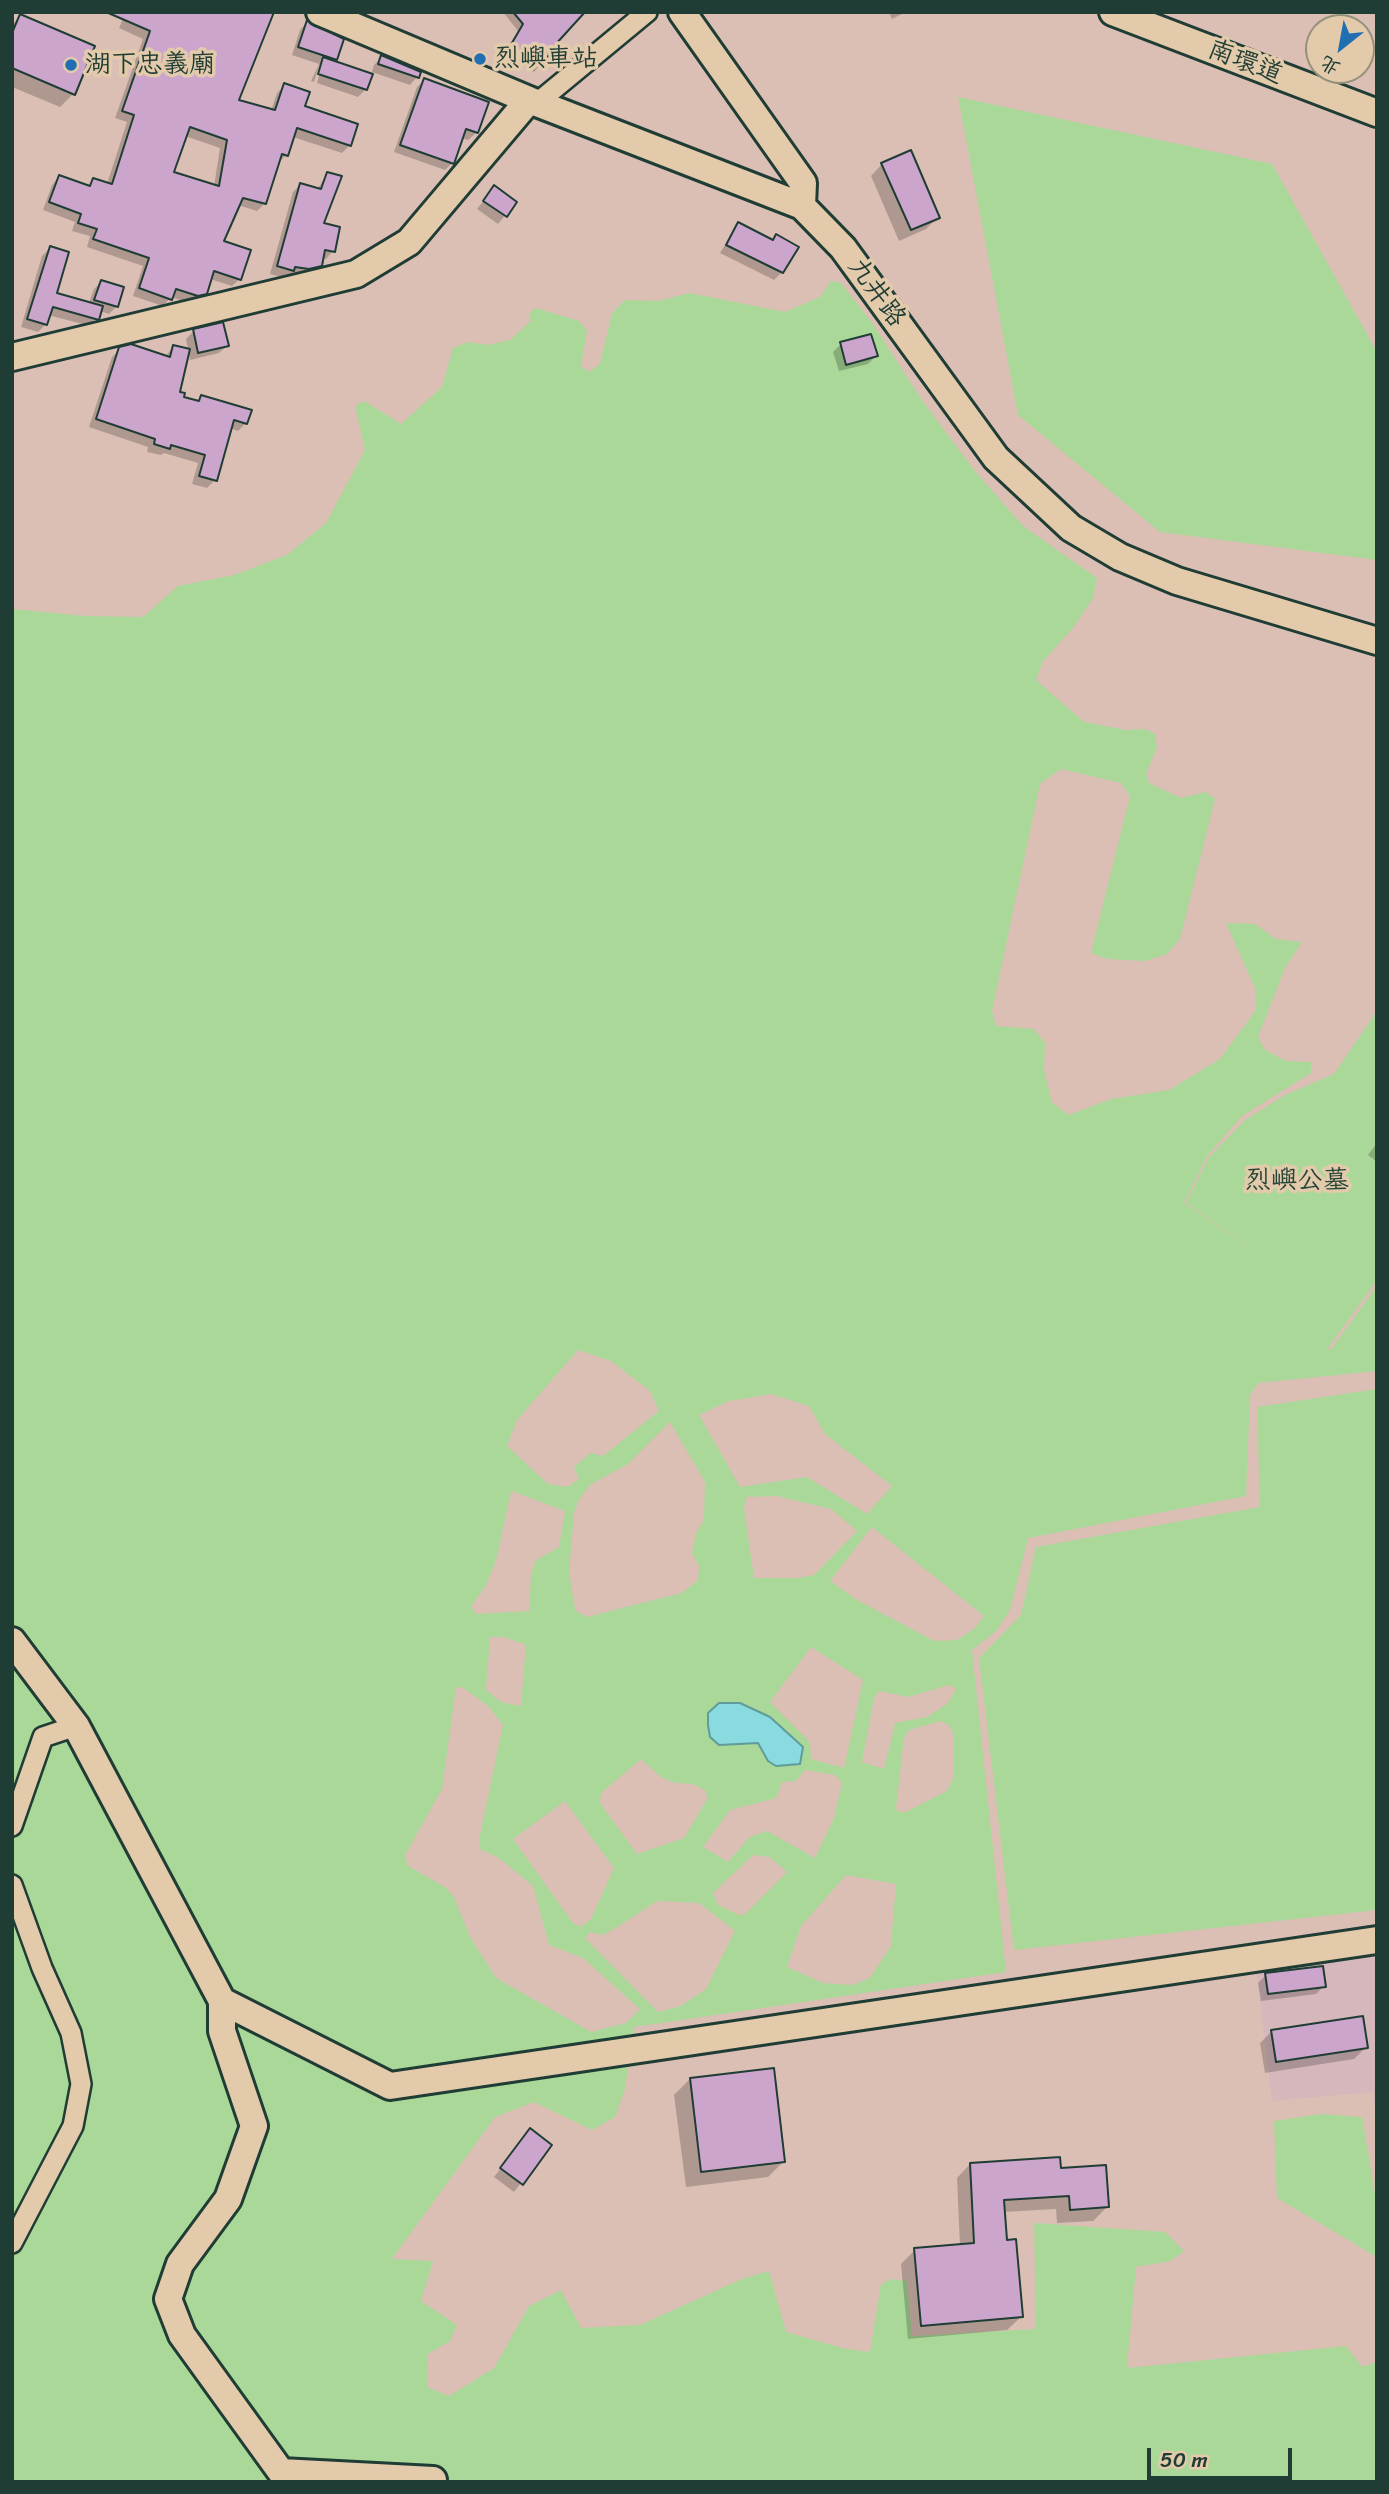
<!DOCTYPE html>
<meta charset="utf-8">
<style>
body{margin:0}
#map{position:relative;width:1389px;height:2494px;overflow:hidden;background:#dbbfb5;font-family:Sriracha,"LXGW WenKai TC",sans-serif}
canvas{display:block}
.frame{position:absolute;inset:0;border:14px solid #1f3d34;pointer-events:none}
.north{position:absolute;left:1305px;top:14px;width:70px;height:70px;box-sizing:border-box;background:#e2caab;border:2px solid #94927b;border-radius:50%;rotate:211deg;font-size:19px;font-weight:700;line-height:28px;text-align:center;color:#1f3d34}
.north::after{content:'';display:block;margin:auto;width:24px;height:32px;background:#1f6fb2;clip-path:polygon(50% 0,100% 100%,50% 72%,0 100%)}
.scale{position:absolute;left:1147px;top:2448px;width:145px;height:32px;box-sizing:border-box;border:4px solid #1f3d34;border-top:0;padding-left:9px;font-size:21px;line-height:24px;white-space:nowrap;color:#1f3d34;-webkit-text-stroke:5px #e2caab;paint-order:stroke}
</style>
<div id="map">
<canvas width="1389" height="2494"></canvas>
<div class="frame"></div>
<div class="north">北</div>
<div class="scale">50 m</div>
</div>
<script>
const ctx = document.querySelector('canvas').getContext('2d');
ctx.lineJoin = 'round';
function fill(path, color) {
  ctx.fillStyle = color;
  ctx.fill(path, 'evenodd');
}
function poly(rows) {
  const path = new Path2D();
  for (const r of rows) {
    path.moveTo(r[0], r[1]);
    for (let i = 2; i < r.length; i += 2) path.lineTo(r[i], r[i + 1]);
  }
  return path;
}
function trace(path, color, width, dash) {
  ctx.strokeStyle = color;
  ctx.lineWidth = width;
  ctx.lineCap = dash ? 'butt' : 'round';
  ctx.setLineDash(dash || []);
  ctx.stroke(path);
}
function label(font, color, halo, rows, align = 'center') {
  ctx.font = font + ' Sriracha,"LXGW WenKai TC",sans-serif';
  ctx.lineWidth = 7;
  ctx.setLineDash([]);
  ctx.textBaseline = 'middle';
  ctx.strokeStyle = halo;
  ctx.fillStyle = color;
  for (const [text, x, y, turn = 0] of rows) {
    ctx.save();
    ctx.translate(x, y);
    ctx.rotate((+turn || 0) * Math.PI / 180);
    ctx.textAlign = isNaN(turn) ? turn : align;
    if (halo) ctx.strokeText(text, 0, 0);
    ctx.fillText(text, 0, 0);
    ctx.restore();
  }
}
fill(poly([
 [1377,1950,1377,2121,1373,2092,1272,2101,1256,1967]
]), '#d6b7bc');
fill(poly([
 [958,97,1272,164,1377,352,1377,560,1160,532,1018,415],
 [831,281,841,283,873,324,921,399,974,470,1023,526,1097,578,1093,598,1073,628,1043,661,1036,680,1084,722,1126,730,1145,729,1155,734,1157,747,1146,774,1149,783,1181,798,1206,792,1215,799,1180,939,1167,954,1145,961,1107,959,1091,953,1130,796,1121,783,1061,769,1040,784,992,1011,996,1026,1034,1029,1045,1043,1044,1070,1052,1103,1069,1115,1111,1099,1169,1090,1220,1059,1256,1010,1255,988,1226,923,1255,924,1276,939,1302,942,1285,968,1258,1037,1265,1050,1286,1061,1311,1062,1311,1073,1242,1116,1207,1156,1184,1203,1269,1260,1186,1203,1209,1157,1245,1120,1285,1095,1334,1074,1377,1011,1377,1280,1326,1351,1332,1348,1377,1286,1377,1371,1258,1383,1250,1395,1246,1496,1028,1538,1010,1610,996,1631,972,1650,1006,1972,634,2027,625,2089,615,2117,592,2130,534,2102,495,2117,392,2259,433,2261,421,2301,457,2325,450,2341,428,2354,427,2387,449,2396,494,2368,529,2306,561,2290,581,2328,640,2325,742,2279,769,2271,786,2332,846,2349,870,2352,881,2284,892,2279,907,2281,912,2336,1036,2329,1034,2223,1165,2232,1184,2251,1170,2261,1136,2267,1127,2368,1346,2346,1362,2367,1377,2362,1377,2482,12,2482,12,609,86,616,143,617,178,586,234,575,287,555,326,523,365,450,355,406,364,401,401,424,442,387,453,348,468,342,487,345,510,340,531,321,529,313,536,308,579,321,587,330,581,366,589,372,600,364,612,313,625,300,659,301,689,293,785,312,820,297],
 [578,1350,611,1361,650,1391,659,1411,603,1456,591,1453,574,1467,579,1479,567,1487,548,1484,507,1446,517,1420],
 [771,1394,809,1406,825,1434,892,1486,867,1514,807,1477,740,1487,699,1415,729,1401],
 [670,1422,705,1482,704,1520,696,1533,692,1553,699,1566,698,1580,682,1593,587,1617,575,1610,569,1573,574,1513,578,1501,590,1485,628,1464],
 [511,1491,565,1511,559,1547,536,1560,531,1574,529,1611,476,1614,471,1606,485,1587,496,1561],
 [777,1496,831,1509,857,1531,814,1575,798,1578,754,1578,744,1509,746,1497],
 [872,1527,984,1616,975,1628,957,1640,934,1641,857,1600,830,1581],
 [490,1637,504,1637,526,1645,521,1706,501,1702,486,1690],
 [811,1647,863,1680,844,1768,811,1759,810,1742,770,1702],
 [949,1685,956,1689,948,1703,927,1717,895,1723,884,1769,862,1762,874,1698,879,1691,908,1697],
 [462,1687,488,1706,503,1725,480,1835,480,1849,499,1858,533,1886,549,1945,583,1958,640,2009,626,2023,591,2032,496,1978,470,1937,454,1897,445,1887,408,1866,405,1855,442,1789,456,1688],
 [719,1703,785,1767,768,1761,758,1743,719,1745,710,1737],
 [940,1721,949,1725,953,1733,953,1778,947,1791,906,1812,899,1812,896,1808,904,1738,909,1730],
 [641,1759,662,1778,675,1783,693,1784,706,1791,707,1799,684,1838,637,1854,600,1803,601,1793],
 [805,1770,835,1775,842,1783,834,1818,815,1858,767,1831,750,1837,728,1862,703,1847,730,1810,776,1798,782,1782,796,1781],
 [565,1801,614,1868,591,1919,581,1927,573,1923,513,1839],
 [753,1855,770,1857,787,1872,744,1915,737,1914,718,1905,713,1893],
 [846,1875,896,1884,891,1946,870,1978,853,1985,823,1983,787,1967,801,1926],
 [657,1901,699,1903,735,1931,706,1989,681,2006,658,2012,585,1938,590,1932,602,1935,614,1929],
 [1377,1389,1377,1910,1014,1950,979,1658,1021,1615,1036,1547,1260,1507,1257,1407],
 [1321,2114,1362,2117,1377,2206,1377,2257,1277,2198,1274,2121]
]), '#a9d898');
const water = poly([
 [719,1703,740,1703,770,1717,803,1747,800,1764,776,1766,768,1761,758,1743,719,1745,710,1737,708,1725,708,1713,719,1703]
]);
fill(water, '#89dbe0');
trace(water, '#5f9c9b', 2);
fill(poly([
 [126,12,272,12,236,101,271,111,277,93,285,85,303,107,350,145,342,153,293,137,286,155,278,163,265,203,257,211,238,205,222,242,240,279,232,286,210,279,206,293,198,301,189,303,171,297,163,306,133,296,143,266,87,247,90,236,72,231,75,222,43,210,52,185,59,177,86,187,93,180,107,184,127,122,115,118,143,39,119,28],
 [185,136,220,148,214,186,172,173],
 [503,12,582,12,582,13,534,72,504,54,518,31],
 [889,12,906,12,892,19],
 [20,17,73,94,60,107,12,87,12,25],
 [307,22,335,59,333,62,371,75,374,65,382,57,417,77,410,85,372,72,366,89,358,97,311,81,319,64,292,55,300,30],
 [319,65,322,65,317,83,314,82],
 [424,80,487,103,476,133,468,140,461,138,452,163,445,170,394,152,417,87],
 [882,164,938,217,926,229,899,241,871,176],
 [327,174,322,225,333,251,326,259,322,258,321,265,313,273,300,276,289,274,285,278,270,274,293,192,300,185,317,190],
 [494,188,515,203,498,224,477,209],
 [738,224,782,272,774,280,720,253],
 [50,248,55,294,89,303,94,289,101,282,117,306,109,314,100,311,90,326,48,315,46,324,38,332,21,327,42,256],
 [194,331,227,346,219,353,190,360,186,339],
 [841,344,876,356,868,364,839,371,833,352],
 [173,347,178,393,182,398,197,402,201,397,246,423,238,431,230,428,215,480,207,488,192,484,198,463,164,453,161,455,147,452,148,447,89,427,112,357,120,349,165,357],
 [1377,1143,1377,1162,1368,1155],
 [1266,1975,1324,1986,1316,1994,1261,2001,1258,1983],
 [1272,2031,1366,2047,1354,2059,1265,2073,1260,2043],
 [690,2079,784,2161,768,2177,686,2187,674,2095],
 [530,2131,550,2145,514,2192,494,2177],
 [970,2164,1059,2170,1107,2207,1093,2221,1057,2223,1056,2209,1003,2212,1005,2242,1021,2317,1007,2330,908,2339,901,2264,915,2250,960,2246,957,2178]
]), '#0003');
const building = poly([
 [106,12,274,12,239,100,275,110,284,83,310,92,305,106,358,124,351,146,297,128,288,156,282,154,266,204,243,198,224,241,251,250,241,280,214,271,207,294,198,296,176,289,172,300,139,288,149,258,93,239,97,229,78,223,81,214,49,202,59,175,90,186,93,178,112,184,134,115,122,111,150,31,106,12],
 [190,127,227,140,219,186,174,172,190,127],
 [513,12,585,12,555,45,541,68,509,48,523,24,513,12],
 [20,14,95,46,75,95,12,68,12,33,20,14],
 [307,20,344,39,337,60,298,47,307,20],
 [381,55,421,72,419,78,378,64,381,55],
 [323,57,373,74,367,90,318,74,323,57],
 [424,78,489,102,478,133,466,129,454,164,400,145,424,78],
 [911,150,940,218,911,230,881,163,911,150],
 [327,172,342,176,324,223,340,227,335,252,325,250,322,266,309,269,295,267,294,271,277,266,300,183,321,189,327,172],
 [494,185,517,202,507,217,483,201,494,185],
 [738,222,773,240,776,234,799,247,783,273,726,245,738,222],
 [50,246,69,252,57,293,103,306,99,320,53,307,47,325,27,319,50,246],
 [101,280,124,287,118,307,94,300,101,280],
 [223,322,229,346,198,353,193,329,223,322],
 [871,334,878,356,846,365,840,342,871,334],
 [131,344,170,357,173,345,190,349,180,392,185,393,184,397,199,401,201,395,252,410,247,424,234,420,217,481,199,476,205,455,171,445,170,449,154,444,155,439,96,419,119,347,131,344],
 [1323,1966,1326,1987,1268,1994,1265,1973,1323,1966],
 [1363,2016,1368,2048,1276,2062,1271,2030,1363,2016],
 [774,2068,785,2162,701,2172,690,2078,774,2068],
 [530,2128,552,2145,523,2185,500,2168,530,2128],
 [1060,2157,1061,2168,1106,2165,1109,2207,1070,2210,1069,2196,1004,2200,1007,2240,1016,2239,1023,2317,921,2326,914,2248,974,2243,970,2163,1060,2157]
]);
fill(building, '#cca5cc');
trace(building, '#1f3d34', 2);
const street = poly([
 [537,103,647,12],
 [12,1826,43,1737,76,1726],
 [12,1885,42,1968,71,2033,81,2084,73,2126,12,2243]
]);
const secondary = poly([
 [320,12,529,100,802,206,843,248,996,458,1071,528,1120,557,1177,581,1377,641],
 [682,12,803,183,802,206],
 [1113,12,1377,113],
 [12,357,356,274,409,242,529,100],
 [12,1641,76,1726,222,2001,390,2086,1377,1940],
 [222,2001,222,2031,254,2126,228,2199,180,2264,168,2299,182,2335,281,2472,433,2480]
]);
trace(street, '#1f3d34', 24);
trace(secondary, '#1f3d34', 32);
trace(street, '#e2caab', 19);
trace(secondary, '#e2caab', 26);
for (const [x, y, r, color] of [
 [480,59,7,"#1f6fb2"],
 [71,65,7,"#1f6fb2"]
]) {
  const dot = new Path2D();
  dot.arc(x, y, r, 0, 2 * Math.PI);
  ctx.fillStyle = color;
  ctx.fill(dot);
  trace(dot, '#e2caab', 2.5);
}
label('26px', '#1f3d34', '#e2caab', [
 ["烈嶼車站",494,59],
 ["湖下忠義廟",85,65]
], 'left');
label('26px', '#1f3d34', '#e2caab', [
 ["南環道",1245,63,21],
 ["九井路",876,293,54]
]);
label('26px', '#264539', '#e2caab', [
 ["烈嶼公墓",1297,1181]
]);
</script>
